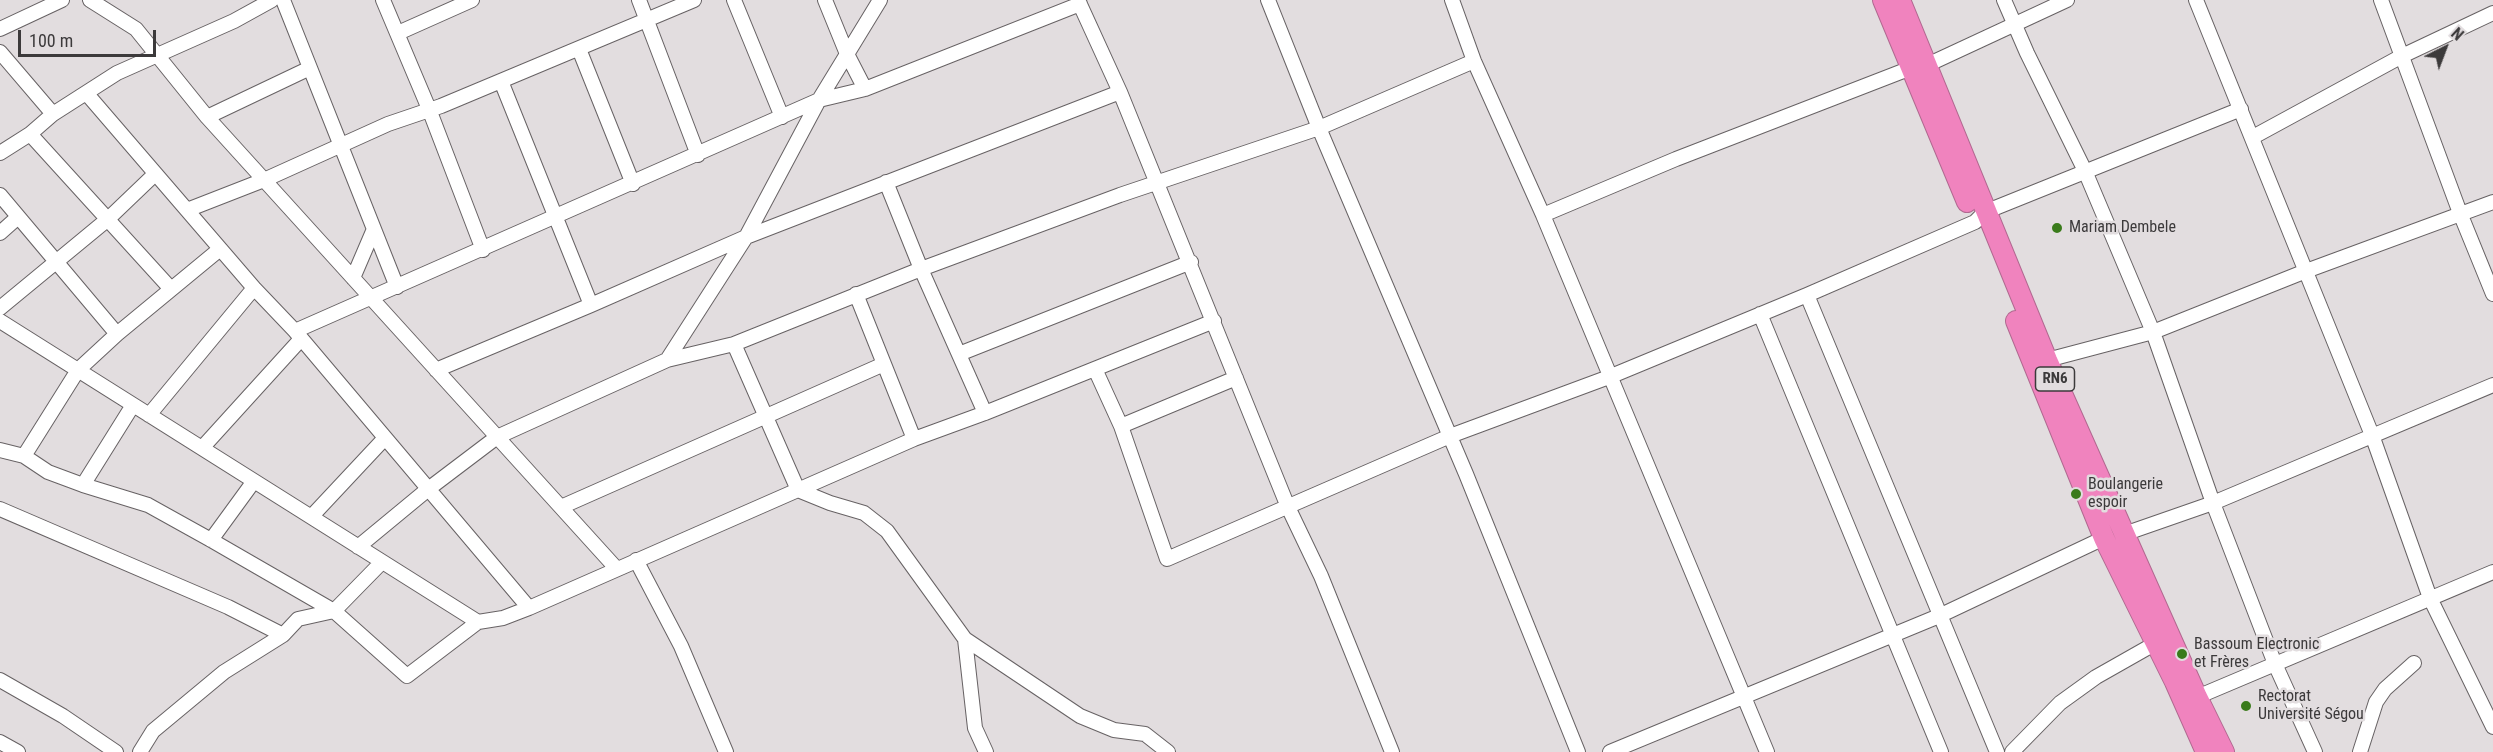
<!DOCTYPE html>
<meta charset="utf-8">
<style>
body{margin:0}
#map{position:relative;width:2493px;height:752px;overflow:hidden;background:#e2dddf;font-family:"Roboto Condensed",sans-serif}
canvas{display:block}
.north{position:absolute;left:2415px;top:18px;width:60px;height:60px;-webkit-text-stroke:4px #e2dddf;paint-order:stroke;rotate:42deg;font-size:16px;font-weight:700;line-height:24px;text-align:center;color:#3c3a3b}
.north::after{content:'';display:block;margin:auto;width:21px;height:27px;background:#3c3a3b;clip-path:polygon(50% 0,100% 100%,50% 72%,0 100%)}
.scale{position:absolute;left:18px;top:30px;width:138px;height:27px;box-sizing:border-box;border:3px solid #3c3a3b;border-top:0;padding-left:8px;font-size:18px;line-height:21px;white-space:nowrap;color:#3c3a3b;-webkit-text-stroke:4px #e2dddf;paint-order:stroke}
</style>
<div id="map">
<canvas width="2493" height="752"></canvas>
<div class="north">N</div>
<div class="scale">100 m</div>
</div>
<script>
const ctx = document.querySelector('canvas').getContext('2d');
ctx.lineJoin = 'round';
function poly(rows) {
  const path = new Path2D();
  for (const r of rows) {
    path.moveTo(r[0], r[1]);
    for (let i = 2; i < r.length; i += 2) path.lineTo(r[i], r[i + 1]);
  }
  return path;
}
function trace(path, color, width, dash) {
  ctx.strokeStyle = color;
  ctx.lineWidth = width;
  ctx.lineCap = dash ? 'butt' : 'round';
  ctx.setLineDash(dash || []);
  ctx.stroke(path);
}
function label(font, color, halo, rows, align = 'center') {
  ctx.font = font + ' "Roboto Condensed",sans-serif';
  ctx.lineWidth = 5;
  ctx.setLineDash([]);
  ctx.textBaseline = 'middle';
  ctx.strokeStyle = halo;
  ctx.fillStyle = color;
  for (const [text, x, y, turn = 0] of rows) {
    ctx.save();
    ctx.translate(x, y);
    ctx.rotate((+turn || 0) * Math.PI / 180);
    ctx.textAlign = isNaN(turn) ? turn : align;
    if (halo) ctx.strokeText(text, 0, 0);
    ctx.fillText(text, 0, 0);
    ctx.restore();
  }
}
const minor = poly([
 [90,0,136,29,207,117,616,568],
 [283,0,397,287],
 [383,0,429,109,483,250],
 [639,0,698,155],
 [734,0,782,117],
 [825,0,847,54,865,89],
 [1078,0,1120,92,1288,507,1321,576,1392,752],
 [1268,0,1319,128,1466,474,1578,752],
 [1452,0,1474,61,1543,215,1767,752],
 [2004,0,2027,53,2085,171,2153,332,2213,503,2275,664,2315,752],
 [2196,0,2372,435,2430,598,2493,727],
 [2381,0,2460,213,2493,294],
 [0,29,62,0],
 [398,33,472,0],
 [579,49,633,184],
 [0,52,53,114],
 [1927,65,2067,0],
 [501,81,591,305],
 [87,94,254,288,295,331,529,608],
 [207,117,310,68],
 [30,134,171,289],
 [2253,137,2402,56,2493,13],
 [0,153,30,134,53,114,117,73,234,21,272,0],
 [886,182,921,269,985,413],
 [0,195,117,334],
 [187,210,264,180,388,124,441,106,694,0],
 [1543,215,1676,159,1911,68],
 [0,233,18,217],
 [353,278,374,229],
 [856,294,914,439],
 [1807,295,1997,752],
 [0,308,108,219,155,174],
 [1760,314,1941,752],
 [0,321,478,622],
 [295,331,819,100,865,89,1080,4],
 [734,344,798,490,830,503,864,513,887,531,965,639,1080,716,1114,730,1145,734,1168,752],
 [959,354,1191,262],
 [667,360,746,237,819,100,880,0],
 [2047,360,2153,332,2306,271,2493,202],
 [1095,369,1121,426,1167,559,1450,436,1609,377,1807,295,1975,222,1985,212,2241,109],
 [436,370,591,305,746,237,1120,92],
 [149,415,254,288],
 [1121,426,1236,378],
 [202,448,301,339],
 [0,450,24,456,48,472,83,485,148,505,211,540,334,611,407,676,478,622,503,618,529,608,914,439,985,413,1214,321],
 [24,456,78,370,117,334,220,249],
 [83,485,133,405],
 [561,507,884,364],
 [0,509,228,607,283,635],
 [311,517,384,439],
 [2124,534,2213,503,2493,385],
 [211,540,254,481],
 [358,547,427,490,497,437,667,360,734,344,921,269,1120,195,1319,128,1474,61],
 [636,560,681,646,726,752],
 [965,639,975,728,986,752],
 [0,680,63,716,116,752],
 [2197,697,2493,572],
 [0,742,18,752],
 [140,752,153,731,224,672,283,635,298,619,334,611,382,562],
 [1610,752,1939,616,2104,538],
 [2012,752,2060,703,2096,677,2156,643],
 [2360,752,2376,702,2385,689,2414,663]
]);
const highway = poly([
 [1883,0,1967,202],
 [1900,0,2047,360,2197,697,2224,752],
 [2016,321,2104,538,2175,682,2206,752]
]);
trace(minor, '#676264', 16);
trace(highway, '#b16990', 22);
trace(minor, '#fff', 14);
trace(highway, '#f083be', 20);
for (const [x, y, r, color] of [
 [2057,228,6,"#3a7b1b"],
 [2076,494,6,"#3a7b1b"],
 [2182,654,6,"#3a7b1b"],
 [2246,706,6,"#3a7b1b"]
]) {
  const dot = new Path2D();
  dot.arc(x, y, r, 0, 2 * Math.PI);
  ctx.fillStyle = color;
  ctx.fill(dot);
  trace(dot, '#e2dddf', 2);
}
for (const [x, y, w] of [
 [2055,379,39]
]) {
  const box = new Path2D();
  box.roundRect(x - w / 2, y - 12, w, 24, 4.5);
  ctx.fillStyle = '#e2dddf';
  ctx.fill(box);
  trace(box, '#3c3a3b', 1.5);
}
label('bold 15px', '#3c3a3b', null, [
 ["RN6",2055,379]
]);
label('16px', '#3c3a3b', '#e2dddf', [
 ["Mariam Dembele",2069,228],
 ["Boulangerie",2088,485],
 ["espoir",2088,503],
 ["Bassoum Electronic",2194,645],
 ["et Frères",2194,663],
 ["Rectorat",2258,697],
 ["Université Ségou",2258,715]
], 'left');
</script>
